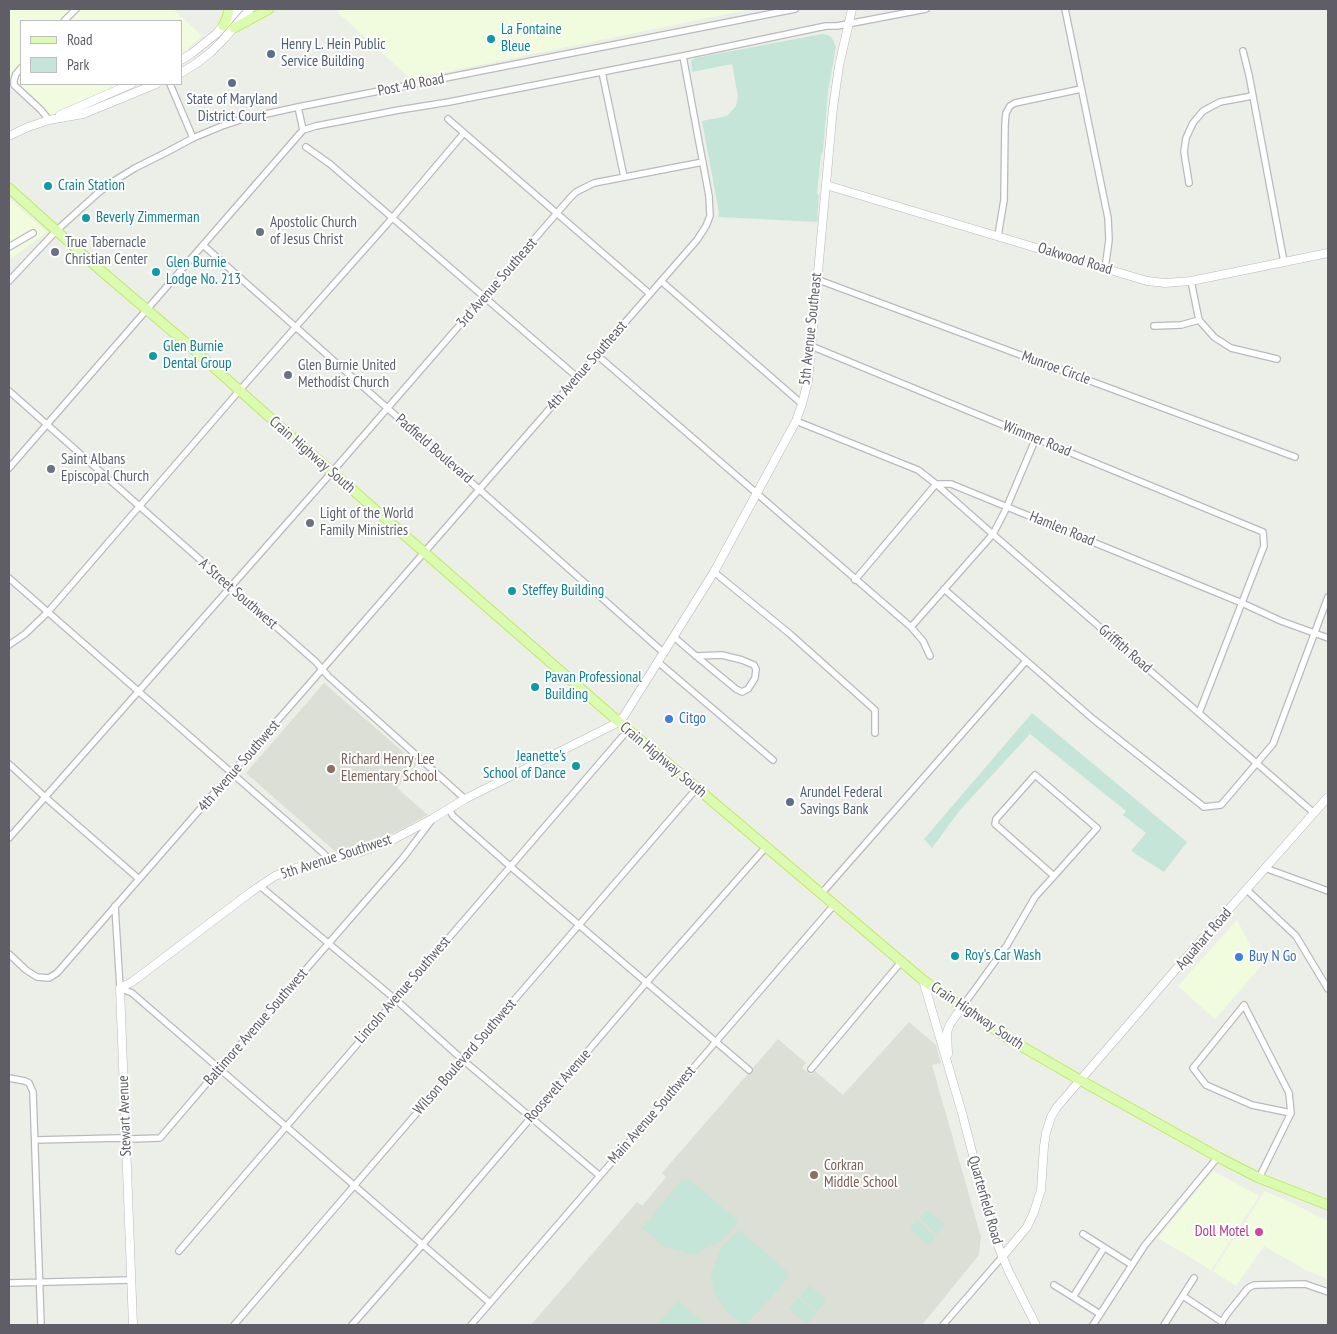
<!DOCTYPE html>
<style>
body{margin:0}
#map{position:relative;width:1337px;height:1334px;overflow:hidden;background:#ecefe7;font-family:"PT Sans Narrow",sans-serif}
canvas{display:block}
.frame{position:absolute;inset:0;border:10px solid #5f5e66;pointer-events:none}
.legend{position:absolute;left:20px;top:20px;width:162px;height:65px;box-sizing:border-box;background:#fff;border:1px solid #bfbfc2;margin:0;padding:6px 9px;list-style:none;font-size:15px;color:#5f5e66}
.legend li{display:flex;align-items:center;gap:10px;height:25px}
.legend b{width:25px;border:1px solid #bfbfc2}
</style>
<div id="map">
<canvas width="1337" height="1334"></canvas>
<div class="frame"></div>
<ul class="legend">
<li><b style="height:6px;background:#dafbb0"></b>Road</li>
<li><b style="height:14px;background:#c5e5d8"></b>Park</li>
</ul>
</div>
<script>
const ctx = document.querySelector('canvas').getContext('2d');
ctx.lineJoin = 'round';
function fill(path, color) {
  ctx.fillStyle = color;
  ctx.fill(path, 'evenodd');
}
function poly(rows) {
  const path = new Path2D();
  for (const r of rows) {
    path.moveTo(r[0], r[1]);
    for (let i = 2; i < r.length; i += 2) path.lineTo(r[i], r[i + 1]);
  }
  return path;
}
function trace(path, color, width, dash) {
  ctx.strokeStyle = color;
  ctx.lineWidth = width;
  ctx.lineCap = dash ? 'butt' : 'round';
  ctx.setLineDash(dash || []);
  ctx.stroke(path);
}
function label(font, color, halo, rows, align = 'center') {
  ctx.font = font + ' "PT Sans Narrow",sans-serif';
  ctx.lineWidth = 4;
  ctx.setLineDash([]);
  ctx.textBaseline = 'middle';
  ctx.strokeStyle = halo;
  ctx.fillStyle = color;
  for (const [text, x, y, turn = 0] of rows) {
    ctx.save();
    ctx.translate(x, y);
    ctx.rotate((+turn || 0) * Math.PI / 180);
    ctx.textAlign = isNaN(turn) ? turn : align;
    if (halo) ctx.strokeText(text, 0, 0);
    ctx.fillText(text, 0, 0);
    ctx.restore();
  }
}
fill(poly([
 [9,9,173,9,202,36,181,54,181,21,21,21,21,84,123,84,51,115,9,79],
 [349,9,757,9,732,13,411,79,336,11],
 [9,199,47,232,9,260],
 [1237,920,1261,966,1215,1019,1178,986],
 [1213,1171,1259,1196,1211,1270,1158,1238],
 [1265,1191,1292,1203,1319,1217,1328,1220,1328,1279,1308,1271,1264,1246,1236,1286,1213,1271]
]), '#f1fcdf');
fill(poly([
 [324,683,417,764,397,788,428,815,379,841,337,853,246,773],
 [909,1022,936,1045,941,1063,932,1065,981,1237,979,1255,922,1325,531,1325,637,1202,642,1206,666,1177,662,1173,778,1039,806,1063,802,1068,811,1075,815,1071,843,1095]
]), '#dbdfd5');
fill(poly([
 [822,34,828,35,831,37,833,40,836,47,828,91,823,151,821,155,817,193,819,196,817,222,718,217,719,213,702,121,727,116,736,106,738,97,732,64,692,72,691,61,695,58],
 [1032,713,1187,842,1164,872,1131,851,1146,833,1123,815,1126,811,1030,734,960,810,932,848,924,839],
 [689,1179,738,1221,724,1239,694,1255,665,1247,642,1228,682,1180],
 [927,1210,945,1225,937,1234,920,1218],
 [917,1220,935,1237,928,1245,910,1229],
 [739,1230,787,1271,788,1278,746,1325,742,1325,729,1314,714,1292,711,1274,720,1250],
 [809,1285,826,1301,817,1312,800,1297],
 [798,1298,816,1313,807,1324,789,1309],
 [678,1301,707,1325,656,1325]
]), '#c5e5d8');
const street = poly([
 [1065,9,1108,218,1109,240,1105,269],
 [64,21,76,9],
 [1243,51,1249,75,1284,262],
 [21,68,16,74,14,80,14,85,41,110,49,120],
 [602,72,624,177],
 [170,84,193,138],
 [298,107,303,130],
 [448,119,650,294],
 [303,130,316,126,399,110,449,102,683,56,826,26,837,26,926,9],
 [306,147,330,164,577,377],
 [1189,183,1184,152,1186,138,1193,123,1203,111,1220,102,1252,96],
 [998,236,1004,200,1005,124,1006,113,1010,106,1015,103,1081,89],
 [203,245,664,653],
 [9,247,33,233],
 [816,279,1295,457],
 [9,281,56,231,98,193,114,181,135,168,167,152,193,138,222,126,243,119,298,107,795,9],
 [661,281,802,404],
 [1191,281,1199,320,1214,337,1231,348,1277,359],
 [1154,326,1181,325,1199,320],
 [811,346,1263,532,1264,546,1199,713],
 [597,355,911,627,923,641,930,656],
 [9,391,316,662,328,676,465,799],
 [796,421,918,470,936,484,951,484,1242,603,1281,621,1328,638],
 [9,468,303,130],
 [714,572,790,634,875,710,875,733],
 [9,578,322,852,330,860],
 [855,580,936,484,996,537,1314,813],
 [944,589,1093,719,1204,807,1221,805,1273,744,1328,597],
 [911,627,993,534,1005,511,1036,438],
 [674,637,696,656,736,689,742,692,748,689,755,678,756,669,754,665,742,660,722,655,696,656],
 [9,645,25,634,48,612,239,391,387,224,464,133],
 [658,662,773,760],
 [9,764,45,797,139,879],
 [449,809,453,816,511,867,749,1070],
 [9,838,332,472,570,198,576,192,594,183,703,162],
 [1265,868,1328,891],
 [260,886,395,999,463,1060,600,1176],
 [1247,890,1296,936,1328,989],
 [821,894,1026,661],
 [115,906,120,988,132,993,490,1303],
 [9,954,26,970,37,977,49,978,57,973,697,240,706,226,710,216,709,196,683,56],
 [1244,1005,1289,1093,1291,1113,1252,1105,1206,1085,1193,1068,1244,1005],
 [962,1007,1007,945,1035,897,1054,876,995,824,996,819,1035,775,1097,828,1054,876],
 [811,1069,901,962],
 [9,1078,25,1081,29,1083,33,1092,41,1325],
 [35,1140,119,1138,131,1139,160,1138,219,1069,403,858,431,821],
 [1259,1178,1291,1113],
 [1083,1234,1132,1265],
 [179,1251,628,730],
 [9,1283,131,1280],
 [1054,1285,1100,1314],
 [1183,1296,1222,1322],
 [1073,1297,1104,1248],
 [234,1325,697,788],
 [352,1325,423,1244,646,983,766,847],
 [471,1325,834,905],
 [943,1325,1002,1257],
 [1093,1325,1145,1245,1218,1157],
 [1164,1325,1194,1278],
 [1222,1325,1222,1322,1227,1314,1248,1288,1254,1285,1305,1284,1328,1292]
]);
const secondary = poly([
 [181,60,191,54,216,34,238,9],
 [181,73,197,63,211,52,223,40,250,9],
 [60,115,131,84],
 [9,136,28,127,49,120,83,114,156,84],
 [826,185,1147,281,1165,283,1191,281,1328,253],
 [923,980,962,1113,994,1236,1009,1272,1036,1325],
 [948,1054,947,1032,950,1024,962,1007],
 [1002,1257,1027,1227,1034,1212,1041,1190,1044,1146,1046,1133,1051,1117,1057,1107,1177,968,1328,797],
 [133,1325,120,988,132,982,251,892,275,876,296,868,360,852,394,839,432,819,465,799,619,722,624,716,714,572,796,421,802,404,808,381,833,108,839,66,852,9]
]);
const primary = poly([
 [223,26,227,18,229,9],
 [234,28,269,9],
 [9,188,99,269,192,348,285,431,619,722,923,980,1009,1039,1080,1080,1218,1157,1259,1178,1328,1205]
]);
trace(street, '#bab9bf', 8);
trace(secondary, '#b9b8bf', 9);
trace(primary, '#bfea65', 11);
trace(street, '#fff', 5.5);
trace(secondary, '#fff', 8);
trace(primary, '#dafbb0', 9);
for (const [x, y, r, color] of [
 [491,39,5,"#0f9aa8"],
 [271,54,5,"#5c6f8a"],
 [232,83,5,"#5c6f8a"],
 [48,186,5,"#0f9aa8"],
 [86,218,5,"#0f9aa8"],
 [260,232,5,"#6b7280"],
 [55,252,5,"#6b7280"],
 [156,272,5,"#0f9aa8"],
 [153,356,5,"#0f9aa8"],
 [288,375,5,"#6b7280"],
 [51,469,5,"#6b7280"],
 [310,523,5,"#6b7280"],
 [512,591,5,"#0f9aa8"],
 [535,687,5,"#0f9aa8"],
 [669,719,5,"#3f7fe0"],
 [576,766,5,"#0f9aa8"],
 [331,769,5,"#8d6e63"],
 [790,802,5,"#5c6f8a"],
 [955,956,5,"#0f9aa8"],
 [1239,957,5,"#3f7fe0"],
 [814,1175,5,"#8d6e63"],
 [1259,1232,5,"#d1479c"]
]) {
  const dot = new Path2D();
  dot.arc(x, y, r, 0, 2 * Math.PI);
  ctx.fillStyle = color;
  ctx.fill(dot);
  trace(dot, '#fff', 2);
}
label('15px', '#0d838f', '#fff', [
 ["La Fontaine",501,30],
 ["Bleue",501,47],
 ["Crain Station",58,186],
 ["Beverly Zimmerman",96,218],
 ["Glen Burnie",166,263],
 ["Lodge No. 213",166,280],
 ["Glen Burnie",163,347],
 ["Dental Group",163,364],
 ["Steffey Building",522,591],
 ["Pavan Professional",545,678],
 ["Building",545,695],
 ["Jeanette's",566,757,"right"],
 ["School of Dance",566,774,"right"],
 ["Roy's Car Wash",965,956]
], 'left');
label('15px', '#4e5e75', '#fff', [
 ["Henry L. Hein Public",281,45],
 ["Service Building",281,62],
 ["State of Maryland",232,100,"center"],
 ["District Court",232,117,"center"],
 ["Arundel Federal",800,793],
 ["Savings Bank",800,810]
], 'left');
label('15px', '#5f5e66', '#fff', [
 ["Post 40 Road",411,85,-11],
 ["Oakwood Road",1075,259,17],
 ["3rd Avenue Southeast",497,283,-49],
 ["5th Avenue Southeast",811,329,-84],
 ["4th Avenue Southeast",587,366,-49],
 ["Munroe Circle",1056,368,20],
 ["Wimmer Road",1037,439,22],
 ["Padfield Boulevard",434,449,41],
 ["Crain Highway South",312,455,41],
 ["Hamlen Road",1062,529,22],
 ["A Street Southwest",238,594,41],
 ["Griffith Road",1125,649,41],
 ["Crain Highway South",663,760,40],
 ["4th Avenue Southwest",239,766,-49],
 ["5th Avenue Southwest",336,857,-18],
 ["Aquahart Road",1204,939,-49],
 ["Lincoln Avenue Southwest",403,990,-49],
 ["Crain Highway South",977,1016,34],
 ["Baltimore Avenue Southwest",256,1027,-49],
 ["Wilson Boulevard Southwest",465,1057,-49],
 ["Roosevelt Avenue",558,1086,-49],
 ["Main Avenue Southwest",652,1115,-49],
 ["Stewart Avenue",125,1116,-92],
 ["Quarterfield Road",985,1200,74]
]);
label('15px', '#5b616d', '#fff', [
 ["Apostolic Church",270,223],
 ["of Jesus Christ",270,240],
 ["True Tabernacle",65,243],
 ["Christian Center",65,260],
 ["Glen Burnie United",298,366],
 ["Methodist Church",298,383],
 ["Saint Albans",61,460],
 ["Episcopal Church",61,477],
 ["Light of the World",320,514],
 ["Family Ministries",320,531]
], 'left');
label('15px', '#366cbe', '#fff', [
 ["Citgo",679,719],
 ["Buy N Go",1249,957]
], 'left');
label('15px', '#785e54', '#fff', [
 ["Richard Henry Lee",341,760],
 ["Elementary School",341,777],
 ["Corkran",824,1166],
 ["Middle School",824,1183]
], 'left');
label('15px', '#b23c85', '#fff', [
 ["Doll Motel",1249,1232]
], 'right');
</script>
